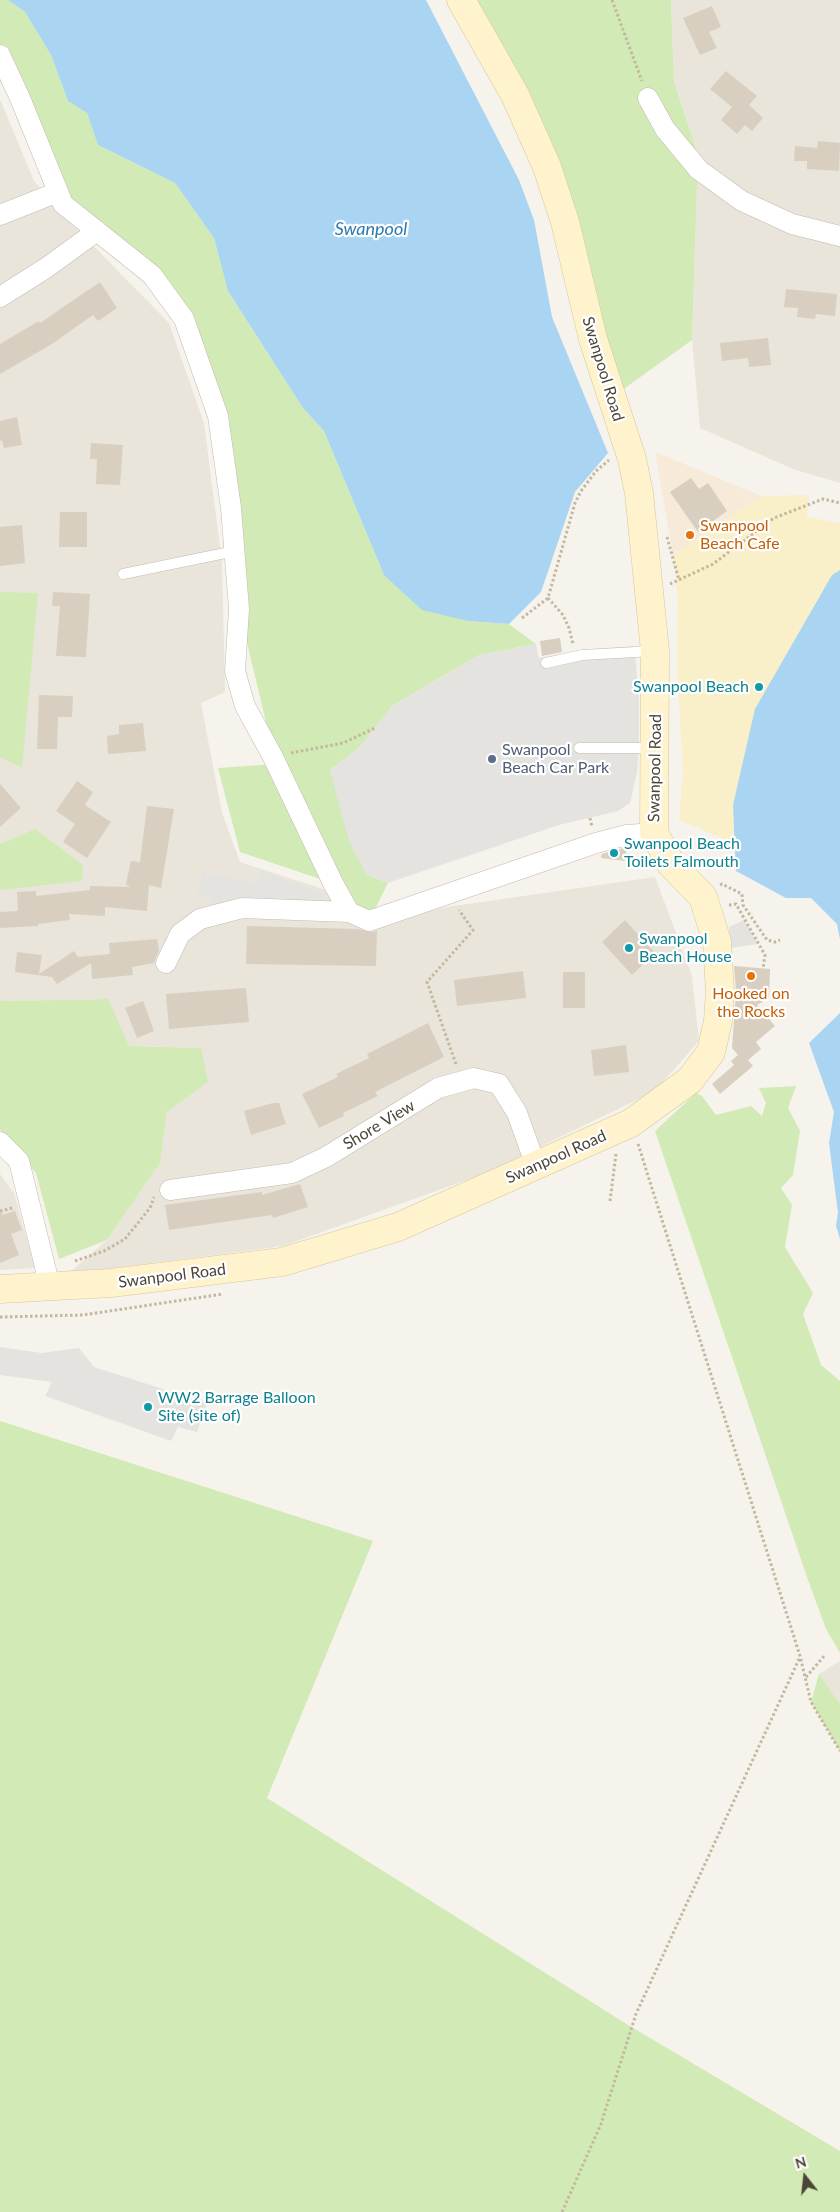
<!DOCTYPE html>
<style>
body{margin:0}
#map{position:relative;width:840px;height:2212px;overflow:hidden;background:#f6f3ec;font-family:Lato,sans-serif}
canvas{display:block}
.north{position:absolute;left:780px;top:2152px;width:50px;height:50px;-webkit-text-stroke:4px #fff;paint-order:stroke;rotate:344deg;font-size:14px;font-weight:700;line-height:20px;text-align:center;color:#4b4439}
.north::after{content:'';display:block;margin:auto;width:18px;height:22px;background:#4b4439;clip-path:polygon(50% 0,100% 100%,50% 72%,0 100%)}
</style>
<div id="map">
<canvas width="840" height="2212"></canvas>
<div class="north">N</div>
</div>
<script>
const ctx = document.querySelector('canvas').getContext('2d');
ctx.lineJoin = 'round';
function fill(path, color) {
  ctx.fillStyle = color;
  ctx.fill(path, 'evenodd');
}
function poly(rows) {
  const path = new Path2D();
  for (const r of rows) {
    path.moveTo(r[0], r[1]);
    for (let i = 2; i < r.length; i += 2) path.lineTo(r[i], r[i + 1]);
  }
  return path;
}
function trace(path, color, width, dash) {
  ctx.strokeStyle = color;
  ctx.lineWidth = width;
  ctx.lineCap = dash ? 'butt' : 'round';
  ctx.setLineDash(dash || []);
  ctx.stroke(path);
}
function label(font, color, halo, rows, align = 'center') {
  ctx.font = font + ' Lato,sans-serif';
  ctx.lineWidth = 4.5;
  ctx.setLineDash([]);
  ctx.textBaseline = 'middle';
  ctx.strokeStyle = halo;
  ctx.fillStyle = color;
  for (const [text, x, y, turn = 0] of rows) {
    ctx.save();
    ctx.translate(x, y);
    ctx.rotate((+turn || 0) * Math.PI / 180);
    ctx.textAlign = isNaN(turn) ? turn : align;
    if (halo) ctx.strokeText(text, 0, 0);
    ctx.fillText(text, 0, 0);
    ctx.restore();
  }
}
fill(poly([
 [671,0,840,0,840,483,793,469,700,428,692,340,698,155,674,81],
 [0,99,34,181,74,226,169,323,204,423,222,563,225,692,201,703,222,813,240,862,329,891,343,922,655,877,692,976,699,1041,655,1091,486,1173,283,1246,68,1274,107,1240,160,1163,167,1112,201,1048,129,1046,102,999,0,1001],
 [0,1174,14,1193,35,1268,0,1270],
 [840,1661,840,1704,819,1674]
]), '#eae5da');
fill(poly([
 [655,452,762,496,673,555]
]), '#f7ead8');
fill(poly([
 [0,0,8,0,25,12,51,55,68,101,87,113,98,145,175,183,214,238,228,291,303,408,324,431,384,575,468,621,509,624,536,644,479,655,392,706,360,747,330,770,366,874,388,883,369,921,332,883,240,852,218,768,276,764,239,609,231,508,184,319,58,192,0,55],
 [461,0,671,0,674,81,698,155,692,340,611,398,565,222],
 [0,592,38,593,22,768,0,757],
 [35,829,83,865,82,881,0,890,0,844],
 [108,999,129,1046,201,1048,208,1082,167,1112,160,1163,107,1240,59,1259,36,1173,0,1130,0,1001],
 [796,1086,788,1108,800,1131,793,1175,781,1188,792,1205,785,1247,813,1293,803,1314,821,1365,840,1381,840,1653,826,1629,808,1580,655,1131,696,1093,702,1096,716,1115,751,1106,762,1116,766,1103,759,1088],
 [0,1421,373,1541,267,1798,625,2023,840,2151,840,2212,0,2212],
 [819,1674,840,1704,840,1751,811,1702]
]), '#d2eab5');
fill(poly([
 [809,495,807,517,840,523,840,712,770,858,679,820,683,771,677,663,678,597,673,555,762,496]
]), '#f9efc9');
fill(poly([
 [536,644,539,658,579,650,633,646,635,653,639,700,639,747,637,773,630,803,618,811,559,825,388,883,366,874,349,841,330,770,360,747,392,706,479,655],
 [262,871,324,893,326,911,214,915,211,899,198,895,202,872,256,883],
 [744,920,758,944,730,948,729,927],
 [0,1347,42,1353,79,1348,94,1367,207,1403,197,1432,178,1427,171,1441,45,1396,52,1382,0,1375]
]), '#e5e3e0');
fill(poly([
 [8,0,426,0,519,180,534,220,552,317,608,453,575,492,541,592,509,624,468,621,422,610,384,575,324,431,303,408,228,291,214,238,175,183,98,145,87,113,68,101,51,55,25,12],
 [840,570,840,939,837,924,811,898,786,898,736,871,733,805,755,709,832,575],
 [840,1013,840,1239,836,1226,838,1213,829,1143,834,1112,809,1043]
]), '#a9d4f2');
fill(poly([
 [712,6,721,27,709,32,717,48,700,55,683,18],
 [726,71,757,96,749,105,763,118,752,131,745,125,737,134,721,120,732,107,710,89],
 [818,141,840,143,839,171,807,169,807,161,794,161,795,146,817,148],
 [100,282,117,308,98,321,93,315,52,344,0,374,0,344,39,321,40,323],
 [786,289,837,294,835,316,816,314,815,319,797,317,798,308,784,307],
 [768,338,771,365,749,367,748,358,722,361,720,343],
 [17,417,22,445,4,448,2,440,0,441,0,421],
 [91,443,123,445,120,485,96,484,97,459,90,459],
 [691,478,699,489,708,483,727,511,698,532,670,492],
 [60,512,87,512,87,547,59,547],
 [22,525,25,563,0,566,0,527],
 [53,592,90,594,86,657,56,656,60,606,52,606],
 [560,638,562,652,542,656,540,641],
 [39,695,73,696,72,717,58,717,57,749,37,749],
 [143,723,146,751,108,754,107,736,119,734,119,725],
 [77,781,93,792,85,805,111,822,87,858,63,842,75,824,56,811],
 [0,784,21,808,0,827],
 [147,806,174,809,161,888,149,885,147,911,105,907,105,916,69,914,70,920,38,924,38,926,0,928,0,912,18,911,17,892,36,891,36,896,90,890,90,886,130,887,126,884,131,861,140,862],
 [627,847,625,861,601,858,602,854],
 [625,920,655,953,632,975,602,942],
 [247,926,357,929,372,932,377,931,376,966,246,964],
 [157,939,159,950,154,963,132,967,133,975,92,979,91,963,57,984,52,977,15,972,17,952,42,955,39,974,74,951,78,957,110,954,109,943],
 [734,966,770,969,769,998,757,1005,775,1026,756,1042,761,1049,748,1060,753,1066,720,1094,712,1084,734,1065,731,1061,738,1055,732,1048,736,992],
 [523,971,526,998,457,1006,454,980],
 [563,972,585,972,585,1008,563,1008],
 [246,988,249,1022,169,1029,166,994],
 [143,1001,154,1031,137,1038,125,1008],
 [428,1023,444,1057,375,1092,378,1096,343,1113,344,1116,319,1128,302,1094,338,1077,336,1074,369,1058,367,1054],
 [626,1045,629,1072,594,1076,591,1050],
 [273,1103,279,1103,286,1124,251,1135,244,1111],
 [300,1184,308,1207,273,1218,272,1215,169,1230,165,1205,262,1192,262,1195],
 [0,1209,3,1215,15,1211,22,1230,11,1234,19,1255,0,1263]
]), '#d8cfc1');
const lane = poly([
 [123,574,235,551],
 [546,663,582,655,654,651],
 [579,748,653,748]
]);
const street = poly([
 [0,55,20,98,63,204,152,275,184,319,218,416,231,508,239,609,235,671,245,706,273,757,333,883,349,912,369,921,596,843,627,835,654,833],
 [648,98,665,129,699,170,742,201,792,224,840,236],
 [0,215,58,192],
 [0,297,46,268,97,231],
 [166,963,180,934,200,919,242,908,349,912],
 [0,1142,19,1161,50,1287],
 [170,1190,292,1173,326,1157,438,1088,474,1078,499,1084,517,1113,536,1166]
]);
const secondary = poly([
 [0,1289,111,1283,282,1262,398,1227,631,1123,690,1080,711,1052,718,1021,720,991,717,942,703,897,671,864,654,833,655,651,639,493,632,459,593,339,565,222,547,167,515,95,461,0]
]);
trace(lane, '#c2bbae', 11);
trace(street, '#c2bbae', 21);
trace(secondary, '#d6c79b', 29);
trace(poly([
 [612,0,642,81],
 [667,537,679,580],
 [670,584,713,564,774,518,823,499,840,503],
 [548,598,563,615,569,628,573,644],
 [522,618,548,598,575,503,581,491,596,471,609,460],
 [291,753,343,743,375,728],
 [590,818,592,827],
 [720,885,722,884,742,894,743,905,767,940,775,942,780,940],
 [729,905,736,904,765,955,763,969],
 [456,1064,427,982,473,930,459,910],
 [638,1144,800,1656,811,1702,840,1751],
 [610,1201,616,1154],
 [0,1211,12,1208],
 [75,1261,104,1251,125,1239,150,1208,154,1197],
 [0,1317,83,1315,223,1294],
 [806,1677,825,1655],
 [562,2212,601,2124,636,2014,800,1657]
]), '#c4b79f', 3, [2.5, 2.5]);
trace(lane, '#fff', 10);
trace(street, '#fff', 20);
trace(secondary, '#fff3cd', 28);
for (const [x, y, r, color] of [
 [690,535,5,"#e8710a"],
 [759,687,5,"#0f9aa8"],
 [492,759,5,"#5c6f8a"],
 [614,853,5,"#0f9aa8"],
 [629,948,5,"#0f9aa8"],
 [751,976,5,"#e8710a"],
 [148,1407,5,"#0f9aa8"]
]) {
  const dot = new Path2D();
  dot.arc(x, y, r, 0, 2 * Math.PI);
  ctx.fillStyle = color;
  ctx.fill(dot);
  trace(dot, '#fff', 2);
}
label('16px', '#4b4439', '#fff', [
 ["Swanpool Road",603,369,73],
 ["Swanpool Road",655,768,-89],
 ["Shore View",379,1125,-31],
 ["Swanpool Road",556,1157,-24],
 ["Swanpool Road",172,1276,-7]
]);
label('16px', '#c56008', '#fff', [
 ["Swanpool",700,526],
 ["Beach Cafe",700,544],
 ["Hooked on",751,994,"center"],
 ["the Rocks",751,1012,"center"]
], 'left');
label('16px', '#0d838f', '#fff', [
 ["Swanpool Beach",749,687,"right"],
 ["Swanpool Beach",624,844],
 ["Toilets Falmouth",624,862],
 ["Swanpool",639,939],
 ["Beach House",639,957],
 ["WW2 Barrage Balloon",158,1398],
 ["Site (site of)",158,1416]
], 'left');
label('16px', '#4e5e75', '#fff', [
 ["Swanpool",502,750],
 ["Beach Car Park",502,768]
], 'left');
label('italic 18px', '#2e7ab2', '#fff', [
 ["Swanpool",371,229]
]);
</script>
